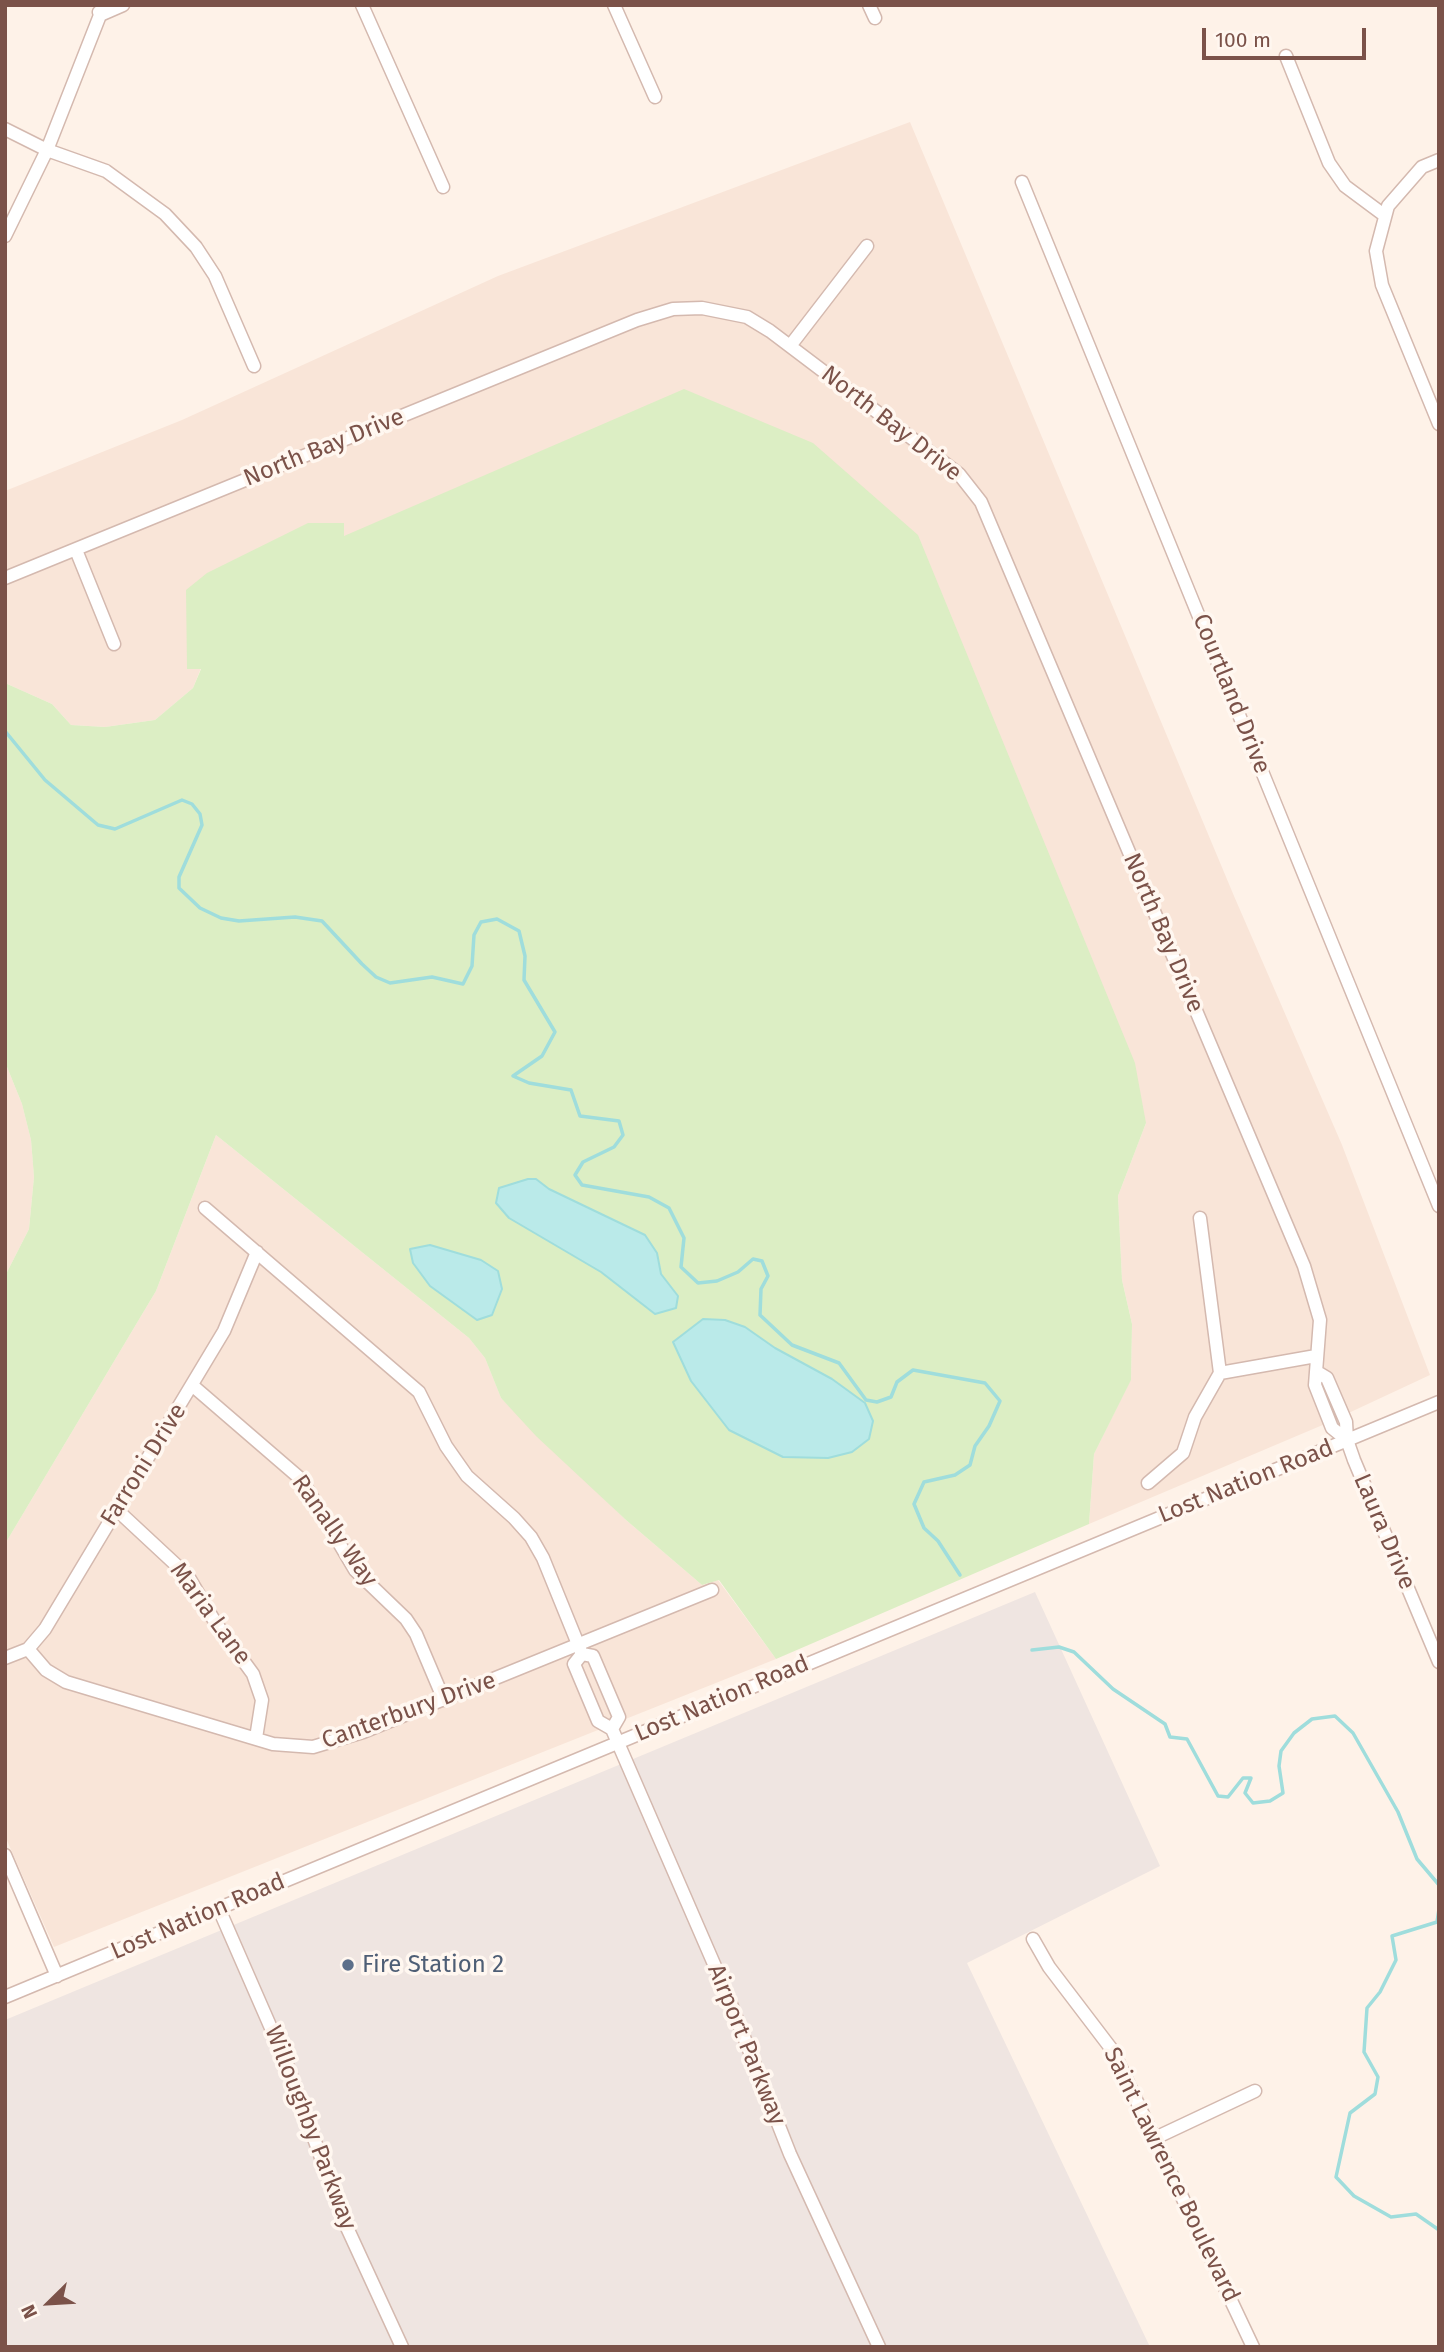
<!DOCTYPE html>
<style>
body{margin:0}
#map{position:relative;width:1444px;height:2352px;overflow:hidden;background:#fef2e8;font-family:"Fira Sans",sans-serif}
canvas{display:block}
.frame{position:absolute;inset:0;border:7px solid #7b5249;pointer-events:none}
.north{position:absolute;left:14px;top:2268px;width:70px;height:70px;-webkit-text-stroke:5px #fff7f0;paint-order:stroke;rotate:246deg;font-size:19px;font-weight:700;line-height:28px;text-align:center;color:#7b5249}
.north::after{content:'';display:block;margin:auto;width:24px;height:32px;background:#7b5249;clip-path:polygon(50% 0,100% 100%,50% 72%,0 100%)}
.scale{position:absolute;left:1202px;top:28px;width:164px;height:32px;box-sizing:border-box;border:4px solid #7b5249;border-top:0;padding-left:9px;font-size:21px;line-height:24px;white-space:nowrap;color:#7b5249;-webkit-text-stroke:5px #fff7f0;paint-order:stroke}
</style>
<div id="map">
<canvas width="1444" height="2352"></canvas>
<div class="frame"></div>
<div class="north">N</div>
<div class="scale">100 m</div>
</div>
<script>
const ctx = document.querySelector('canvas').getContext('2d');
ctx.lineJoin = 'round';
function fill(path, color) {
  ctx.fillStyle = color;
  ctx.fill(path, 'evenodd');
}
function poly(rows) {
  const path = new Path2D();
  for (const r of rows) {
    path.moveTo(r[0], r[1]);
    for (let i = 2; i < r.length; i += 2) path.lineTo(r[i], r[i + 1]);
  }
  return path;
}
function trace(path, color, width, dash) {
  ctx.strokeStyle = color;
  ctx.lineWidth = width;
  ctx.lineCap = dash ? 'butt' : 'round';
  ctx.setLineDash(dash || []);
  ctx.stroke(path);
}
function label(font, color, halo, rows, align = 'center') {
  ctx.font = font + ' "Fira Sans",sans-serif';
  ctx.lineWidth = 7;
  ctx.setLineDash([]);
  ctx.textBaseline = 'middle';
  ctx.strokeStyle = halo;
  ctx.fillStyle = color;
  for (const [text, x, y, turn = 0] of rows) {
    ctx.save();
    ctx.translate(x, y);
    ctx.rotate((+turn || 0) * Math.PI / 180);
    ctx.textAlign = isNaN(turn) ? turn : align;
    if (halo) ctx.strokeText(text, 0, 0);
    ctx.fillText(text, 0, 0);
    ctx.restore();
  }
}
fill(poly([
 [910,122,1234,896,1342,1145,1430,1375,1325,1424,1089,1524,1094,1454,1131,1379,1132,1324,1122,1280,1118,1196,1146,1123,207,653,193,688,155,720,105,727,71,725,52,704,5,683,5,491,182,420,498,276],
 [5,1062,22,1104,31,1140,34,1177,29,1229,5,1276],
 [216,1135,469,1338,485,1358,501,1398,626,1520,702,1585,718,1580,776,1659,54,1947,5,1836,5,1544,156,1291]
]), '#f9e5d8');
fill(poly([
 [1035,1592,1160,1866,967,1963,1150,2347,5,2347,5,2020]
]), '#efe5e1');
fill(poly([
 [684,389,813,443,918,535,1135,1063,1146,1123,1118,1196,1122,1280,1132,1324,1131,1380,1094,1454,1089,1524,776,1659,719,1580,702,1585,626,1520,536,1436,501,1398,485,1358,469,1338,216,1135,156,1291,5,1544,5,1276,29,1229,34,1177,31,1140,22,1104,5,1062,5,683,52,704,71,725,105,727,155,720,193,688,201,669,187,669,186,590,207,573,308,523,344,523,344,536]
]), '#dceec4');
const water = poly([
 [528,1179,536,1179,549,1189,645,1235,657,1253,661,1274,678,1296,676,1308,655,1314,601,1272,509,1218,496,1203,499,1188,528,1179],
 [430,1245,481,1260,498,1271,502,1289,492,1315,477,1320,430,1286,413,1263,410,1249,430,1245],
 [703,1319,725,1320,745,1327,775,1348,832,1379,865,1403,873,1421,869,1439,852,1452,828,1458,783,1457,729,1430,691,1381,673,1342,703,1319]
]);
fill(water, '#baeae9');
trace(water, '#9fdddc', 2);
trace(poly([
 [5,731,45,780,98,825,115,829,182,800,192,804,200,814,202,825,179,877,179,888,200,908,221,918,239,921,295,917,322,921,362,964,376,977,390,983,432,977,463,984,472,966,474,935,481,922,497,919,519,931,525,956,524,980,555,1032,542,1056,513,1076,529,1083,571,1090,580,1116,619,1121,623,1135,614,1147,583,1162,575,1175,582,1185,649,1197,669,1208,684,1238,681,1267,698,1283,717,1281,738,1272,753,1259,762,1261,768,1276,761,1289,760,1315,792,1345,839,1363,866,1400,877,1402,891,1397,897,1382,913,1370,985,1383,1000,1401,989,1426,975,1446,970,1465,955,1475,924,1482,914,1504,924,1528,938,1541,960,1575],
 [1032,1650,1059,1647,1074,1652,1113,1689,1165,1724,1170,1737,1187,1739,1218,1796,1228,1797,1243,1778,1251,1778,1245,1793,1253,1803,1270,1801,1283,1793,1279,1766,1281,1751,1294,1733,1312,1719,1335,1716,1353,1733,1398,1812,1417,1859,1439,1885],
 [1439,1909,1437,1922,1392,1936,1396,1960,1380,1992,1367,2008,1364,2052,1378,2077,1375,2094,1350,2113,1336,2177,1354,2196,1391,2217,1416,2214,1439,2230]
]), '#9fdddc', 3.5);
const minor = poly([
 [362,5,443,187],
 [614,5,655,97],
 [869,5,875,18],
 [99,12,100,15,123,5],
 [1286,56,1329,163,1345,186,1384,215],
 [5,129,47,150,106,171,165,214,196,247,215,276,254,366],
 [1439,160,1422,167,1388,206,1376,251,1382,285,1439,424],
 [1022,182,1439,1206],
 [5,236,47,150,104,5],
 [790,346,867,246],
 [76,550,114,644],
 [5,578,637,320,673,309,702,308,747,317,770,331,959,474,981,502,1304,1266,1320,1320,1315,1385,1332,1428,1347,1440],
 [205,1208,419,1392,446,1446,467,1476,514,1518,531,1537,543,1558,582,1654],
 [1317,1372,1327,1378,1346,1422,1347,1440,1354,1460,1439,1662],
 [1220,1373,1316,1356],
 [193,1386,302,1480,355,1570,406,1619,416,1634,444,1700],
 [1148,1483,1183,1453,1195,1417,1220,1373,1200,1218],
 [117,1510,188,1576,215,1622,253,1674,262,1700,256,1738],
 [28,1649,46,1670,66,1682,273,1744,313,1747,363,1732,712,1590],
 [582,1654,593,1656,619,1717,612,1729,598,1721,574,1664,582,1654],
 [5,1658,28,1649,45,1629,224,1331,257,1252],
 [612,1729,727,1994,790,2154,879,2347],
 [5,1855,57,1976],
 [219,1909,288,2067,344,2221,402,2347],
 [1033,1939,1049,1967,1113,2051,1253,2347],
 [5,1997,1439,1402],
 [1153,2139,1255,2091]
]);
trace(minor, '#d4b9af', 15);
trace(minor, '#fff', 12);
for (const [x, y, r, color] of [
 [348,1965,7,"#5c6f8a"]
]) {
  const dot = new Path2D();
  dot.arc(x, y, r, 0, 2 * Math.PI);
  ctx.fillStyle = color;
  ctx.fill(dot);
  trace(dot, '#fff7f0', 2.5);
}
label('24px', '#7b5249', '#fff7f0', [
 ["North Bay Drive",891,424,38],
 ["North Bay Drive",324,448,-22],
 ["Courtland Drive",1231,694,68],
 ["North Bay Drive",1163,933,67],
 ["Farroni Drive",144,1465,-58],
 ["Lost Nation Road",1246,1482,-22],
 ["Ranally Way",334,1531,55],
 ["Laura Drive",1384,1532,67],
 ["Maria Lane",210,1614,54],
 ["Lost Nation Road",722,1699,-23],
 ["Canterbury Drive",409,1711,-20],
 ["Lost Nation Road",198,1917,-23],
 ["Airport Parkway",746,2045,68],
 ["Willoughby Parkway",310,2128,69],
 ["Saint Lawrence Boulevard",1171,2175,64]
]);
label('24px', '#4e5e75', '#fff7f0', [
 ["Fire Station 2",362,1965]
], 'left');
</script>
